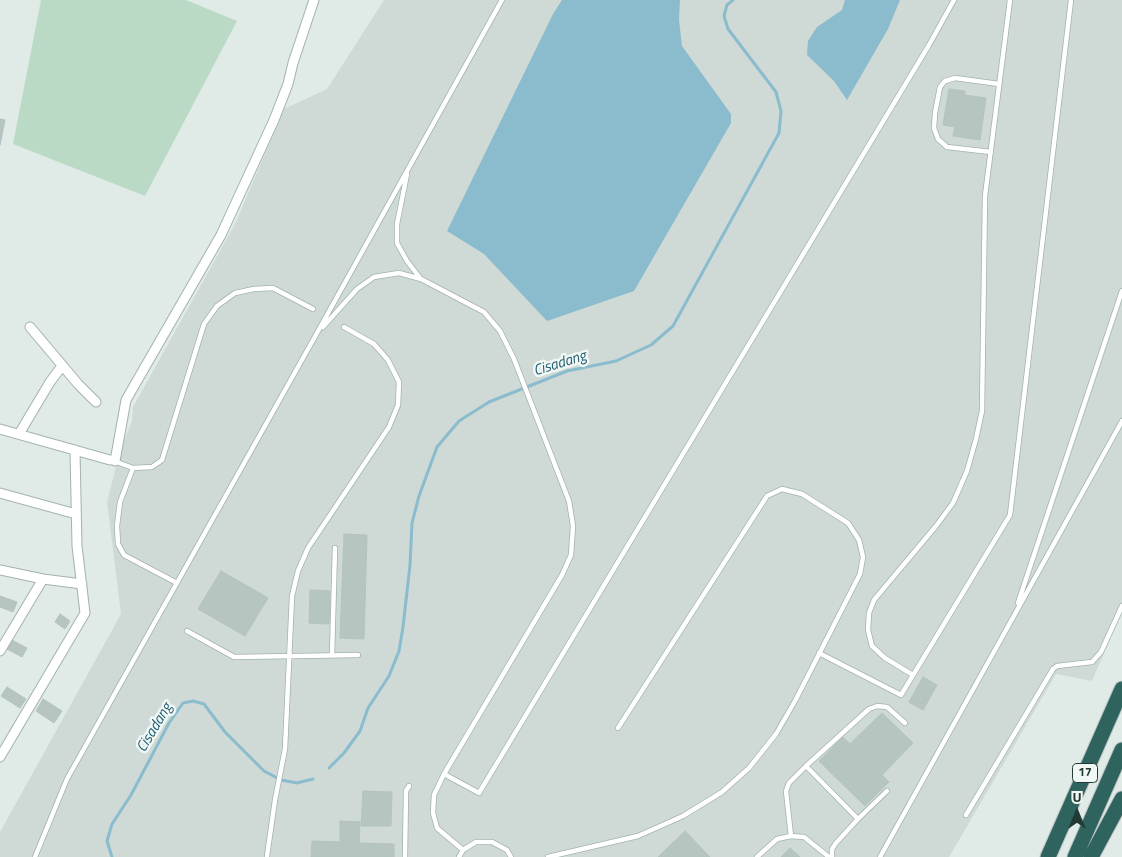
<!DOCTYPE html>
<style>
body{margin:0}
#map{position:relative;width:1122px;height:857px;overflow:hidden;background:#e0eae7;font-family:"Titillium Web",sans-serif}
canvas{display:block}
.north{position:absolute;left:1052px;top:787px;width:50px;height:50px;-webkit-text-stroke:4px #f0f7f4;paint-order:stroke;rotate:0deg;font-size:14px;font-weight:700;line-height:20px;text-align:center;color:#223a36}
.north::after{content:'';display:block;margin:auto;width:18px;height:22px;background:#223a36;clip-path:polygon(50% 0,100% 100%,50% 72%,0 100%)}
</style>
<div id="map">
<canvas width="1122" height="857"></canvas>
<div class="north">U</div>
</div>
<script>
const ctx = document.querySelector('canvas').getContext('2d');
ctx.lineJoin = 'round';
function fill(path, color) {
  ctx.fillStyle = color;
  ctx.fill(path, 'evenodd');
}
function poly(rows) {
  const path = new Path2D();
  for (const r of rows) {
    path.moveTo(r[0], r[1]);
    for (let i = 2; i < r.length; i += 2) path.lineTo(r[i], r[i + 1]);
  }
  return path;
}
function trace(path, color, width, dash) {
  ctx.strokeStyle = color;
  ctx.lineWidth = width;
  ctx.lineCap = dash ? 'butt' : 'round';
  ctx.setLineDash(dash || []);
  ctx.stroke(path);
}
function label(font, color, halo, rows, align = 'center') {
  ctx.font = font + ' "Titillium Web",sans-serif';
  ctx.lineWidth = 5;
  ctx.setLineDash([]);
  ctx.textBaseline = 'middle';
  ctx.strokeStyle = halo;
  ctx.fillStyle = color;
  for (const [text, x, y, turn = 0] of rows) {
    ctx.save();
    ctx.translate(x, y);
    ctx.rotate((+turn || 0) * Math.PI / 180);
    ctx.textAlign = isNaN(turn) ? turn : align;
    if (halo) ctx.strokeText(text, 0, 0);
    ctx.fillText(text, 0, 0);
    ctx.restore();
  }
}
fill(poly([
 [384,0,1122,0,1122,612,1092,681,1056,674,949,857,0,857,0,832,121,614,107,502,121,448,132,421,133,407,235,224,284,109,327,89]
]), '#cfdad6');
fill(poly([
 [41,0,186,0,237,21,145,196,13,144]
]), '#badac6');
fill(poly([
 [562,0,680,0,679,20,682,46,731,114,731,123,634,291,547,321,484,254,447,231,553,14],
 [845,0,900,0,888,29,847,100,834,81,807,55,808,41,817,27,842,10]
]), '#8bbccd');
trace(poly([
 [329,768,344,753,360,731,368,708,389,676,399,651,403,627,410,565,412,523,419,496,437,447,459,421,489,402,567,371,616,361,651,345,673,326,779,133,781,111,776,92,728,29,724,16,727,5,733,0],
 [112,857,107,841,112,824,131,795,169,723,183,703,193,701,204,704,225,732,264,771,281,780,297,783,313,779]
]), '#8bbccd', 3);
const building = poly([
 [949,89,965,91,965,95,986,98,980,140,953,136,955,127,943,125,949,89],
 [0,119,5,120,0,145,0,119],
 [344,534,367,535,364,639,340,638,344,534],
 [221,571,268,598,245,636,198,609,221,571],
 [310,590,330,591,329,624,309,623,310,590],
 [0,596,17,602,13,612,0,607,0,596],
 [60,614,70,621,65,629,55,622,60,614],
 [10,639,27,648,22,657,5,648,10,639],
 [923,677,937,685,923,710,909,702,923,677],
 [7,687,26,699,20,708,1,696,7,687],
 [43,699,62,711,54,723,36,711,43,699],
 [882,713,913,743,882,775,889,782,865,806,819,761,843,737,850,744,882,713],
 [363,791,392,792,391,826,361,826,363,791],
 [340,821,360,822,359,843,394,844,394,857,311,857,312,841,340,842,340,821],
 [685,831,710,857,658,857,685,831],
 [790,848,800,857,781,857,790,848]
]);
fill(building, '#b6c5c0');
trace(building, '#b3c3be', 1);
const lane = poly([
 [991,152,947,147,938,139,934,128,935,113,940,87,945,81,955,78,999,84],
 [407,174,397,224,397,243,407,261,420,278],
 [323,327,357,289,374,277,399,273,421,279,484,312,500,331,514,359,569,501,573,526,571,555,562,575,444,774,434,795,433,813,437,828,463,850],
 [114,461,133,468,152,467,162,460,204,324,217,306,235,293,254,289,273,288,313,309],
 [133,468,120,502,117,526,118,544,124,555,177,583],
 [1018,603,1122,291],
 [187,631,234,657,358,655],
 [819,653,901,695,1010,515,1071,0],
 [332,655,335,548],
 [913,675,885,658,872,646,868,630,869,613,874,600,936,526,953,503,967,471,976,439,982,411,985,196,1010,0],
 [806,766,858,819],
 [444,774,479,793,929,45,954,0],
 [966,815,1053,669,1057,666,1092,662,1101,652,1122,606],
 [791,836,786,791,789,783,806,766,869,709,877,706,887,707,905,723],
 [267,856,275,800,285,749,292,596,298,571,308,548,389,427,398,405,399,382,388,360,374,344,344,327],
 [35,857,67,779,317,333,502,0],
 [405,857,406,791,409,786],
 [459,857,463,850,476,842,492,842,507,850,511,857],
 [548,857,638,836,683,816,722,792,749,768,776,734,795,701,860,574,863,557,859,540,848,523,802,494,782,489,767,496,618,728],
 [757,857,777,839,791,836,804,837,829,857],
 [832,857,832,849,836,843,858,819,887,791],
 [880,857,1122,421]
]);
const street = poly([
 [30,327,78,384,96,402],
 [0,429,110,460],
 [19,434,50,382,62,366],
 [115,461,126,400,221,235,274,120,288,84,293,63,314,0],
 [0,493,76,514],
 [0,570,43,579,82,584],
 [0,651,43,579],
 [0,757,85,613,77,546,75,450]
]);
const highway = poly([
 [1048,857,1122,689],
 [1075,857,1122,750],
 [1091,857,1122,799]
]);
trace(lane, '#a3b2ae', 6);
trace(street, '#a3b2ae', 11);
trace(highway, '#bdc4c3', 17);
trace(lane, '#fff', 4.5);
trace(street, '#fff', 9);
trace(highway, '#2f645e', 15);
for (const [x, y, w] of [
 [1085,773,25]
]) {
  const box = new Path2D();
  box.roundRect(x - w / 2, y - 9.5, w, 19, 4);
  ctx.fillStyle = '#f0f7f4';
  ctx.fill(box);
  trace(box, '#223a36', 1);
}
label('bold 12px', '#223a36', null, [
 ["17",1085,773]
]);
label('italic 15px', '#1f5c72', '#f0f7f4', [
 ["Cisadang",560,364,-17],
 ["Cisadang",155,728,-59]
]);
</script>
